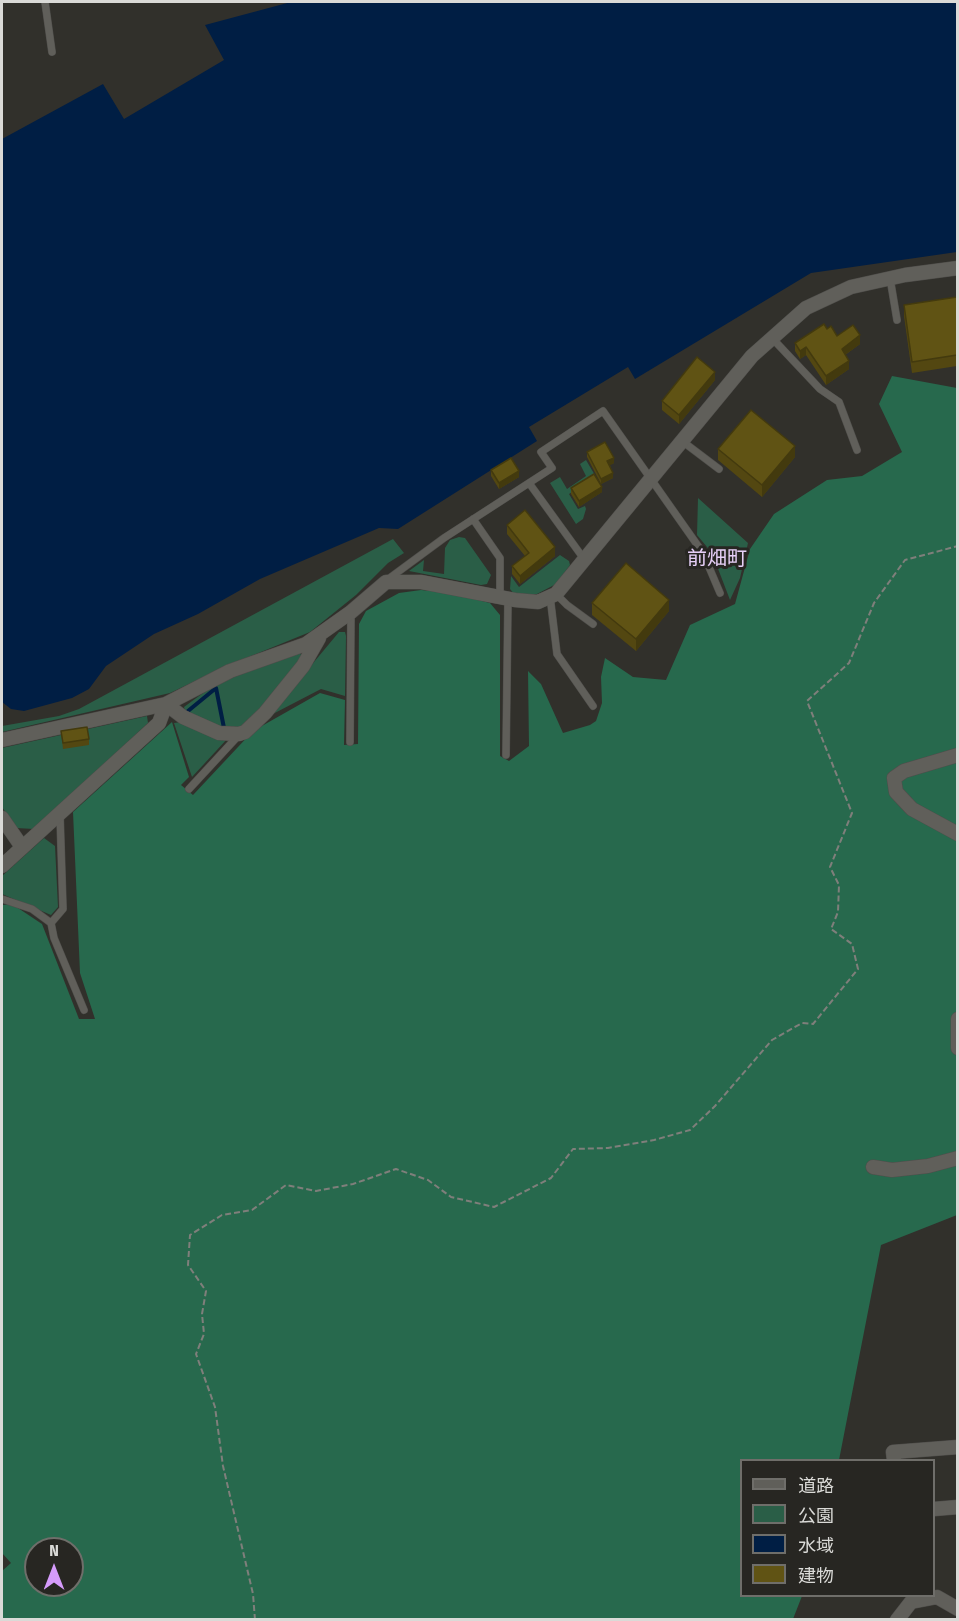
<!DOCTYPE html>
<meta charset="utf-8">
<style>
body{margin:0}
#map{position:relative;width:959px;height:1621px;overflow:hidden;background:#31302b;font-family:"Fira Sans Condensed","Noto Sans JP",sans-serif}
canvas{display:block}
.frame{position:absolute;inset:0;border:3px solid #dadad7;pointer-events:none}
.legend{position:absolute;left:740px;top:1459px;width:195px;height:138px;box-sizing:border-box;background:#272622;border:2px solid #6f6e6a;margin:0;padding:8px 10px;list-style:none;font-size:18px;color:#dadad7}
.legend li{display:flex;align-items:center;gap:12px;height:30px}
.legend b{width:30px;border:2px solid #6f6e6a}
.north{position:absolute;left:24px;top:1537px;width:60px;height:60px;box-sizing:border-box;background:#272622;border:2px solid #6f6e6a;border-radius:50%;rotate:0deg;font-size:16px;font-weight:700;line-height:24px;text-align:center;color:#dadad7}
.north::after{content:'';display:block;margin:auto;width:21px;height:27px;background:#d59bfb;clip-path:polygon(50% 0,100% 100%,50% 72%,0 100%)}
</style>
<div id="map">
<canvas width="959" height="1621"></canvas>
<div class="frame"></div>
<ul class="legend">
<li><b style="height:8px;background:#605f5a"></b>道路</li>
<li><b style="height:16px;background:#2a5e47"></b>公園</li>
<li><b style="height:16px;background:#001e44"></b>水域</li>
<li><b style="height:16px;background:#605314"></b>建物</li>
</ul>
<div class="north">N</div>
</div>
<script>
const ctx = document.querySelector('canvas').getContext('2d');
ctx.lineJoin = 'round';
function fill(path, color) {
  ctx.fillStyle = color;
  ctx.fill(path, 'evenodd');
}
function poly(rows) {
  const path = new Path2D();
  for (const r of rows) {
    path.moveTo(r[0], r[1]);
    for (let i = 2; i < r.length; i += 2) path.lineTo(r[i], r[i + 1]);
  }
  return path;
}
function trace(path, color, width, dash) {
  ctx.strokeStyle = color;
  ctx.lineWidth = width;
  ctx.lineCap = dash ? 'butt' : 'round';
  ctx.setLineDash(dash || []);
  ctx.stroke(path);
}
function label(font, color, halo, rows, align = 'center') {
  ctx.font = font + ' "Fira Sans Condensed","Noto Sans JP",sans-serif';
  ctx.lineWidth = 6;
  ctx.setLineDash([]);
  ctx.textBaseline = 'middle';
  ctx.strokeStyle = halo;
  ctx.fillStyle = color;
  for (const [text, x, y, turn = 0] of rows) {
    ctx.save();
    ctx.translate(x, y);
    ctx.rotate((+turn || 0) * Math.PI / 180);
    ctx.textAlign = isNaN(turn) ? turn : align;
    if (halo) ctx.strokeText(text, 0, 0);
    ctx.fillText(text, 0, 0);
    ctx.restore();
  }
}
fill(poly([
 [586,460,596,477,569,494,578,509,585,506,586,509,583,519,576,524,550,483,560,477,567,489,586,476,580,464],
 [698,498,748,543,740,578,730,600,712,553,697,535],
 [459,537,465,538,491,575,487,584,481,585,409,571,424,560,423,571,444,574,445,548,450,540],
 [393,539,404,553,388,563,356,595,310,632,229,665,170,693,2,732,2,726,59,716,79,709],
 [560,555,569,561,570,565,556,584,537,594,514,594,510,589,511,576,519,587],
 [339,632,345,632,346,636,345,696,321,689,269,716],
 [296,652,302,655,302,663,257,717,233,731,186,715,184,707,214,685],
 [147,716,148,723,34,829,16,828,2,807,2,748],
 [182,722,228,738,192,777,174,723],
 [44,838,55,846,58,907,51,915,2,894,2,876]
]), '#2a5e47');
fill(poly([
 [892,376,957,388,957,1215,881,1245,839,1460,742,1460,742,1596,802,1596,793,1619,2,1619,2,1571,11,1563,2,1553,2,905,12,904,42,924,79,1019,95,1019,80,973,73,812,172,722,189,777,181,785,193,795,253,731,320,693,345,700,344,745,358,744,359,624,366,611,399,593,421,590,451,593,490,603,500,615,500,756,509,761,529,746,528,671,541,684,563,733,590,725,596,721,602,703,601,677,605,658,633,677,666,680,690,625,735,604,750,549,774,514,827,480,862,476,902,452,879,404],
 [36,1549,72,1549,72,1585,36,1585]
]), '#27694d');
fill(poly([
 [291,2,957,2,957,252,811,273,635,379,628,367,529,427,537,441,398,529,379,528,260,579,198,614,154,634,106,666,89,689,72,698,24,711,11,709,2,702,2,139,103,84,124,119,224,60,205,25]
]), '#001e44');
trace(poly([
 [188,711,216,688,224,728]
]), '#001e44', 4);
const lane = poly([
 [45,2,52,52],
 [890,278,897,320],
 [771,337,820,389,839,402,857,450],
 [682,441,719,469],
 [529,483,584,559],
 [473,519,500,558,500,598],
 [387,580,444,538,552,468,541,452,603,411,703,553,720,593],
 [556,594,567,605,593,624],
 [550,596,557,654,593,706],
 [350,742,351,612],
 [506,755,508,599],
 [189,789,238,736],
 [2,899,32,909,51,923,54,938,84,1010],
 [51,923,63,909,60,815]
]);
const street = poly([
 [2,740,166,704,183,717,219,733,239,734,245,732,265,713,303,666,319,638],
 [958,755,904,771,894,778,896,792,912,809,958,834],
 [2,818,22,847],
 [2,866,159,723,166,704,230,671,306,644,351,612,386,582,421,582,515,600,538,602,556,594,752,356,806,308,851,287,905,275,958,268],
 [958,1019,958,1048],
 [873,1167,892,1170,928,1166,958,1158],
 [894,1460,893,1452,958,1447],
 [934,1509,958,1507],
 [897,1620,911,1602,937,1597,958,1609]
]);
trace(lane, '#4f4e4b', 8);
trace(street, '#4f4e4b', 15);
trace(poly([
 [255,1620,253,1594,223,1466,215,1407,196,1354,204,1334,202,1314,206,1291,188,1265,190,1235,222,1215,252,1210,286,1185,316,1191,353,1184,396,1169,428,1180,451,1197,494,1207,551,1178,573,1149,608,1148,654,1140,690,1130,715,1106,772,1040,802,1023,813,1024,858,969,852,944,831,929,838,912,839,885,830,867,852,813,807,701,849,663,874,603,905,560,958,546]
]), '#7f7f7b', 2, [6, 3]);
trace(lane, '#605f5a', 7);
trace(street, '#605f5a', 14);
fill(poly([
 [957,303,957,366,912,373,904,316,904,305],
 [827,329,837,336,860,344,845,355,849,369,826,385,806,355,800,359,795,351,795,343],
 [715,380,679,424,662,410,662,401],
 [718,449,795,457,762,497,718,460],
 [587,452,614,463,610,465,613,478,601,484,587,457],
 [491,470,519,477,499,489,491,476],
 [571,488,602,492,579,507,571,494],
 [507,525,555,556,520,584,512,574,512,566,525,556,507,534],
 [592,603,669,611,636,651,592,615],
 [61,731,89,739,89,745,63,749]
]), '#534711');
fill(poly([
 [860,335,860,344,842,357,842,349],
 [806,347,806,355,800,359,800,351],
 [849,361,849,369,826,385,826,376],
 [715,372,715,380,679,424,679,415],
 [795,446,795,457,762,497,762,485],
 [614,458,614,463,607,467,607,461],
 [519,471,519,477,499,489,499,483],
 [613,473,613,478,601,484,601,479],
 [602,487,602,492,579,507,579,501],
 [555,547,555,556,520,584,520,576],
 [669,600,669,611,636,651,636,639]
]), '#433a0e');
const building = poly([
 [957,297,957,355,912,362,904,305,957,297],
 [824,324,827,329,831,326,837,336,853,325,860,335,842,349,849,361,826,376,806,347,800,351,795,343,824,324],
 [697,357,715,372,679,415,662,401,697,357],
 [751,410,795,446,762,485,718,449,751,410],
 [605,442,614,458,607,461,613,473,601,479,587,452,605,442],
 [511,458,519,471,499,483,491,470,511,458],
 [594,474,602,487,579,501,571,488,594,474],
 [525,510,555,547,520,576,512,566,529,553,507,525,525,510],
 [626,563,669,600,636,639,592,603,626,563],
 [87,727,89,739,63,743,61,731,87,727]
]);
fill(building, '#605314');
trace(building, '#433a0e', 1.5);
label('20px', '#e6cff7', '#272622', [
 ["前畑町",717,559]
]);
</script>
